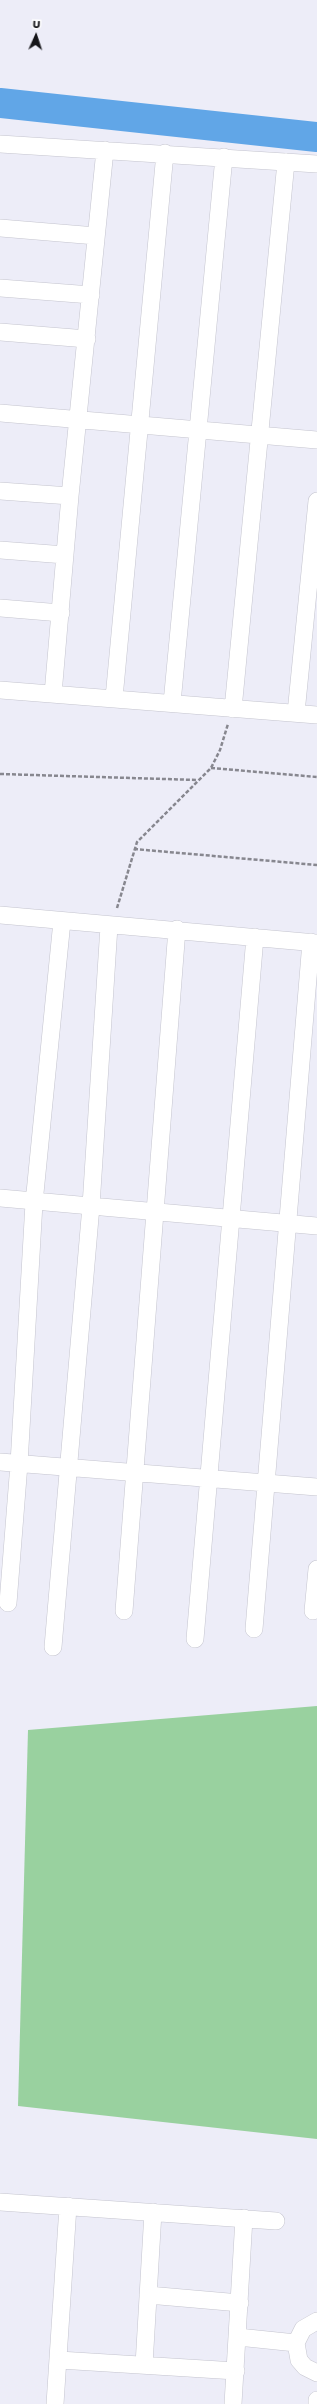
<!DOCTYPE html>
<style>
body{margin:0}
#map{position:relative;width:317px;height:2404px;overflow:hidden;background:#ededf8;font-family:Poppins,sans-serif}
canvas{display:block}
.north{position:absolute;left:16px;top:16px;width:40px;height:40px;-webkit-text-stroke:3px #fff;paint-order:stroke;rotate:3deg;font-size:11px;font-weight:700;line-height:16px;text-align:center;color:#151519}
.north::after{content:'';display:block;margin:auto;width:14px;height:18px;background:#151519;clip-path:polygon(50% 0,100% 100%,50% 72%,0 100%)}
</style>
<div id="map">
<canvas width="317" height="2404"></canvas>
<div class="north">U</div>
</div>
<script>
const ctx = document.querySelector('canvas').getContext('2d');
ctx.lineJoin = 'round';
function fill(path, color) {
  ctx.fillStyle = color;
  ctx.fill(path, 'evenodd');
}
function poly(rows) {
  const path = new Path2D();
  for (const r of rows) {
    path.moveTo(r[0], r[1]);
    for (let i = 2; i < r.length; i += 2) path.lineTo(r[i], r[i + 1]);
  }
  return path;
}
function trace(path, color, width, dash) {
  ctx.strokeStyle = color;
  ctx.lineWidth = width;
  ctx.lineCap = dash ? 'butt' : 'round';
  ctx.setLineDash(dash || []);
  ctx.stroke(path);
}
fill(poly([
 [317,1706,317,2139,18,2106,28,1730]
]), '#99d19f');
trace(poly([
 [0,103,317,137]
]), '#61a6e7', 30);
const minor = poly([
 [0,144,317,164],
 [0,228,96,236],
 [0,288,91,295],
 [0,332,87,339],
 [0,413,317,440],
 [0,491,70,496],
 [0,550,65,555],
 [0,608,61,613],
 [0,690,317,715],
 [53,694,70,496,105,150],
 [114,698,165,153],
 [172,703,224,157],
 [233,709,286,162],
 [296,713,317,501],
 [0,915,317,943],
 [0,1198,317,1226],
 [0,1462,317,1487],
 [8,1603,19,1464,34,1203,62,921],
 [124,1611,177,929],
 [313,1611,317,1569],
 [254,1629,311,942],
 [195,1639,255,937],
 [53,1647,91,1206,109,926],
 [0,2202,276,2221],
 [148,2295,240,2303],
 [317,2321,303,2329,296,2343,299,2360,305,2367,317,2373],
 [238,2337,296,2343],
 [59,2360,236,2371],
 [144,2365,153,2212],
 [55,2404,68,2206],
 [233,2404,244,2218],
 [317,2404,317,2400]
]);
trace(minor, '#c4c4ce', 18);
trace(poly([
 [211,768,317,777],
 [0,774,197,780],
 [134,849,317,865],
 [117,908,137,842,211,768,220,750,228,724]
]), '#87878f', 2.5, [4, 2]);
trace(minor, '#fff', 17);
</script>
